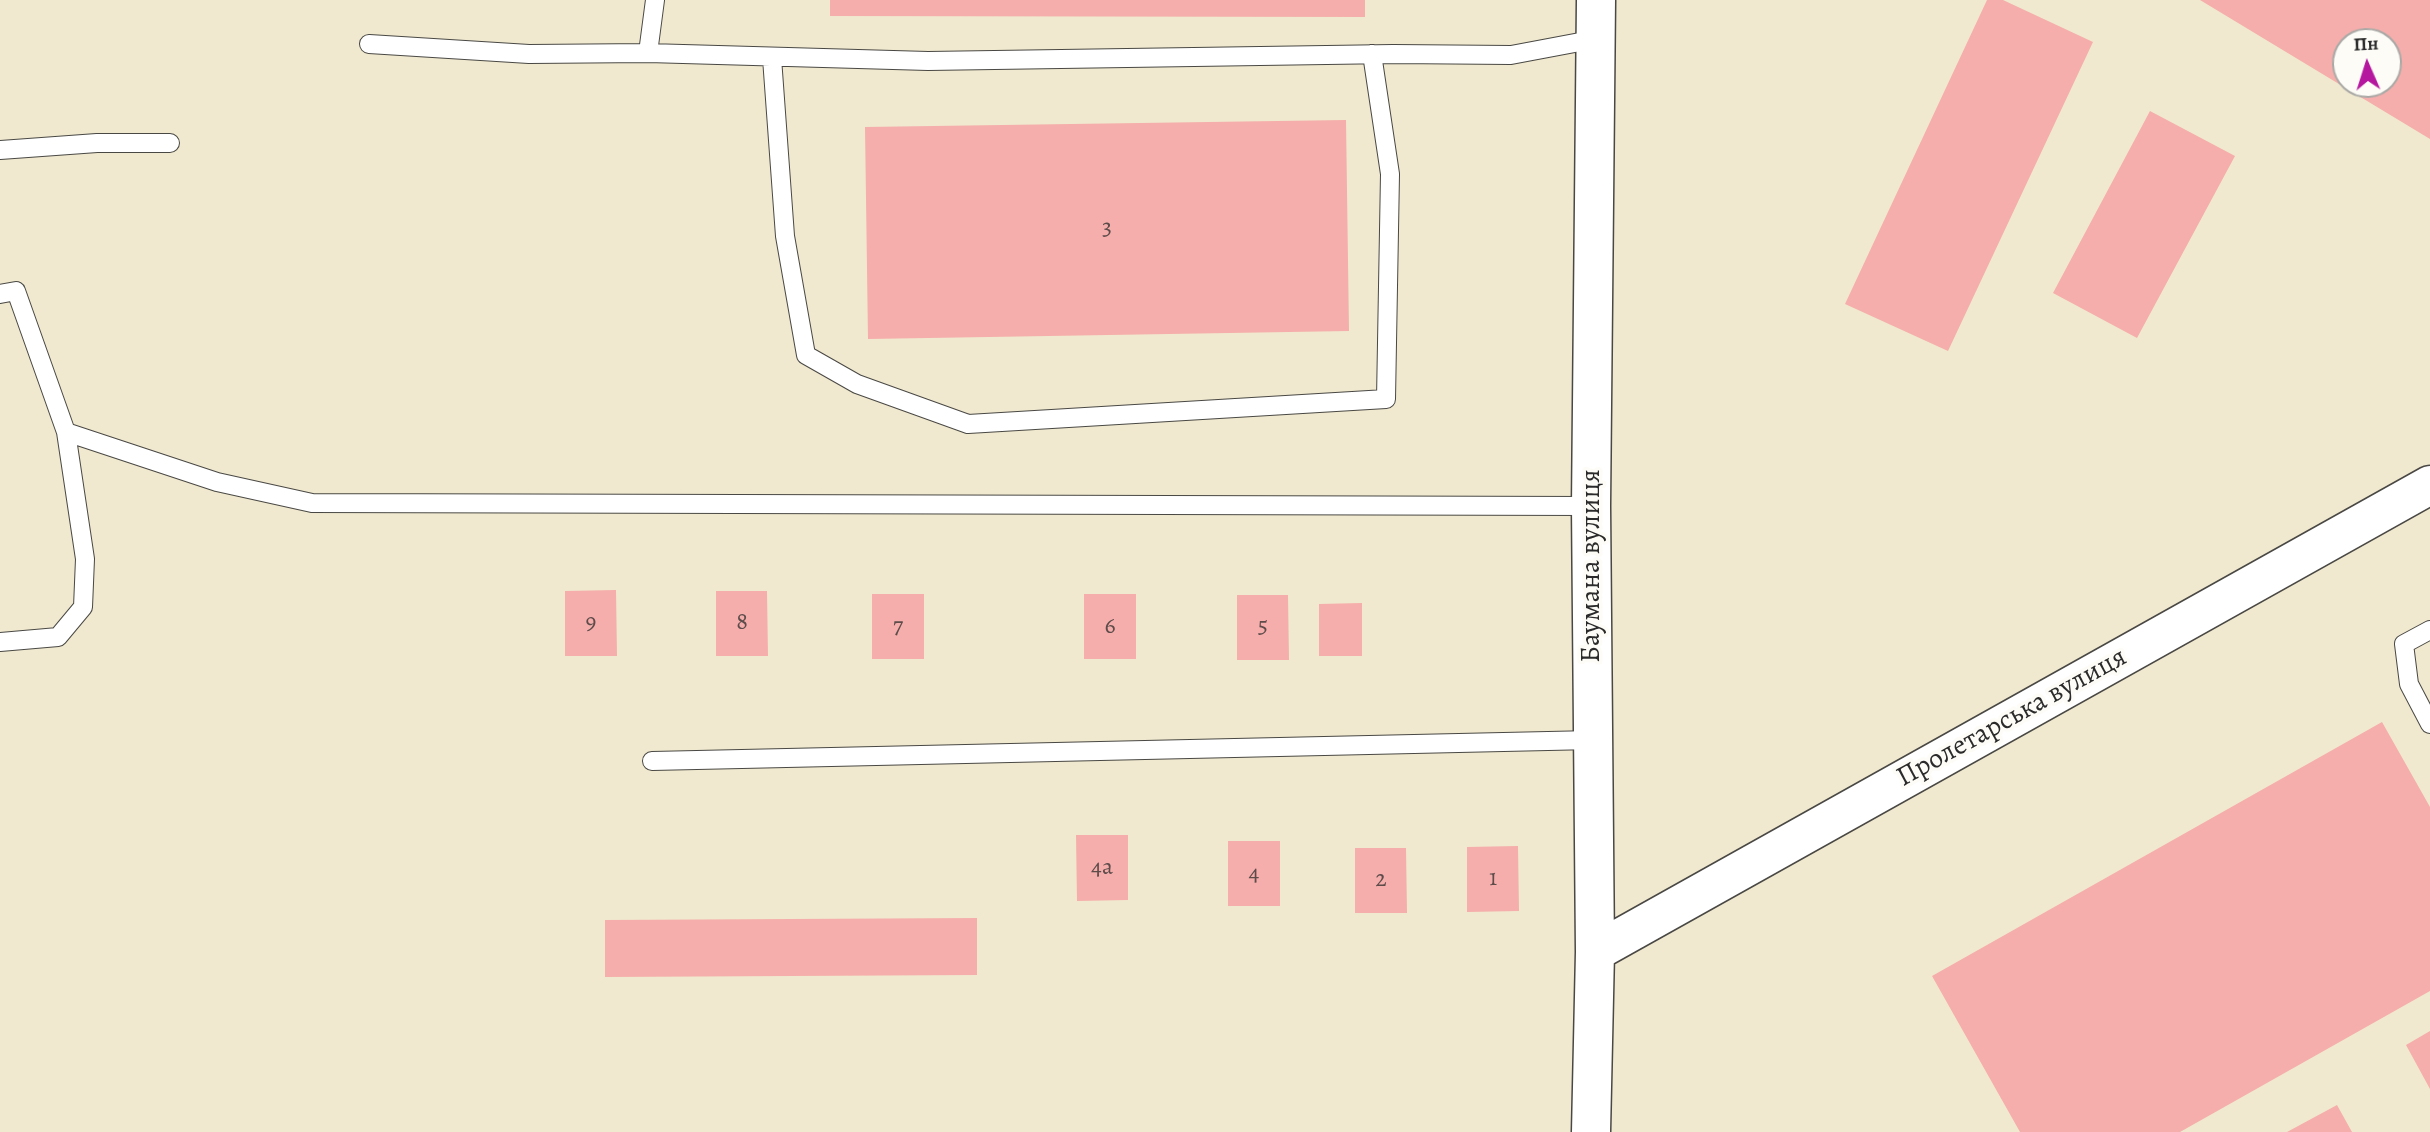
<!DOCTYPE html>
<meta charset="utf-8">
<style>
body{margin:0}
#map{position:relative;width:2430px;height:1132px;overflow:hidden;background:#f0e9cf;font-family:Alegreya,serif}
canvas{display:block}
.north{position:absolute;left:2332px;top:28px;width:70px;height:70px;box-sizing:border-box;background:#fdfcf7;border:2px solid #a9a8a5;border-radius:50%;rotate:357deg;font-size:19px;font-weight:700;line-height:28px;text-align:center;color:#2b2b2b}
.north::after{content:'';display:block;margin:auto;width:24px;height:32px;background:#b5179e;clip-path:polygon(50% 0,100% 100%,50% 72%,0 100%)}
</style>
<div id="map">
<canvas width="2430" height="1132"></canvas>
<div class="north">Пн</div>
</div>
<script>
const ctx = document.querySelector('canvas').getContext('2d');
ctx.lineJoin = 'round';
function fill(path, color) {
  ctx.fillStyle = color;
  ctx.fill(path, 'evenodd');
}
function poly(rows) {
  const path = new Path2D();
  for (const r of rows) {
    path.moveTo(r[0], r[1]);
    for (let i = 2; i < r.length; i += 2) path.lineTo(r[i], r[i + 1]);
  }
  return path;
}
function trace(path, color, width, dash) {
  ctx.strokeStyle = color;
  ctx.lineWidth = width;
  ctx.lineCap = dash ? 'butt' : 'round';
  ctx.setLineDash(dash || []);
  ctx.stroke(path);
}
function label(font, color, halo, rows, align = 'center') {
  ctx.font = font + ' Alegreya,serif';
  ctx.lineWidth = 7;
  ctx.setLineDash([]);
  ctx.textBaseline = 'middle';
  ctx.strokeStyle = halo;
  ctx.fillStyle = color;
  for (const [text, x, y, turn = 0] of rows) {
    ctx.save();
    ctx.translate(x, y);
    ctx.rotate((+turn || 0) * Math.PI / 180);
    ctx.textAlign = isNaN(turn) ? turn : align;
    if (halo) ctx.strokeText(text, 0, 0);
    ctx.fillText(text, 0, 0);
    ctx.restore();
  }
}
fill(poly([
 [830,0,1365,0,1365,17,830,16],
 [1987,0,2003,0,2093,42,1948,351,1845,304],
 [2200,0,2430,0,2430,139],
 [2346,42,2388,42,2388,84,2346,84],
 [2150,111,2235,156,2137,338,2053,293],
 [1346,120,1349,331,868,339,865,127],
 [616,590,617,656,565,656,565,591],
 [716,591,767,591,768,656,716,656],
 [872,594,924,594,924,659,872,659],
 [1084,594,1136,594,1136,659,1084,659],
 [1237,595,1288,595,1289,660,1237,660],
 [1362,603,1362,656,1319,656,1319,604],
 [2382,722,2430,807,2430,991,2180,1132,2020,1132,1932,976],
 [1076,835,1128,835,1128,900,1077,901],
 [1228,841,1280,841,1280,906,1228,906],
 [1518,846,1519,911,1467,912,1467,847],
 [1355,848,1406,848,1407,913,1355,913],
 [977,918,977,975,605,977,605,920],
 [2430,1031,2430,1089,2406,1045],
 [2337,1105,2352,1132,2287,1132]
]), '#f5aeab');
const lane = poly([
 [369,44,529,54,648,53,928,61,1393,54,1511,55,1596,39],
 [648,53,655,0],
 [772,58,785,236,806,355,857,384,968,424,1386,399,1390,174,1372,54],
 [0,150,97,143,170,143],
 [0,294,16,291,66,432,217,482,312,503,1591,506],
 [2430,630,2404,644,2409,684,2430,724],
 [0,642,58,637,83,607,85,559,66,432],
 [652,761,1593,740]
]);
const secondary = poly([
 [1595,952,2430,485],
 [1591,1132,1595,952,1591,506,1596,0]
]);
trace(lane, '#494844', 20);
trace(secondary, '#494844', 41);
trace(lane, '#fff', 18);
trace(secondary, '#fff', 38);
label('24px', '#5e4c4b', null, [
 ["3",1107,229],
 ["9",591,623],
 ["8",742,623],
 ["7",898,627],
 ["6",1110,627],
 ["5",1263,627],
 ["4а",1102,868],
 ["4",1254,874],
 ["1",1493,879],
 ["2",1381,880]
]);
label('28px', '#2b2b2b', '#fdfcf7', [
 ["Баумана вулиця",1592,566,-90],
 ["Пролетарська вулиця",2012,718,-29]
]);
</script>
